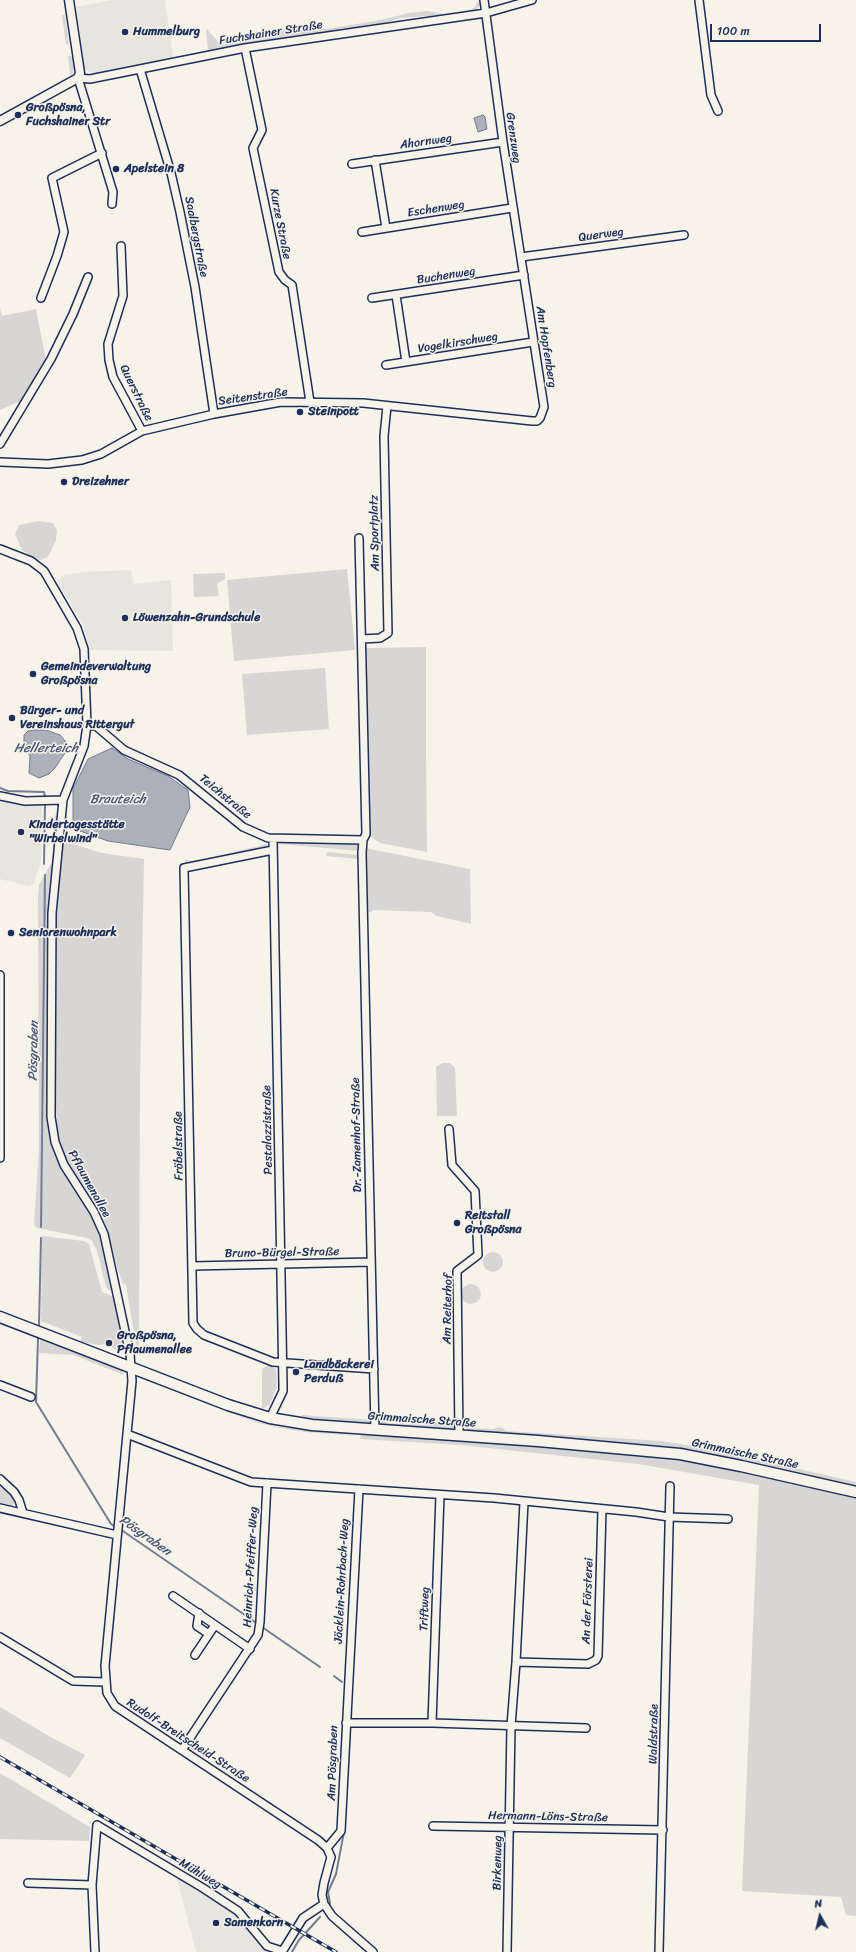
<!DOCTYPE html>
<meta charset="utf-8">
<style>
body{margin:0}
#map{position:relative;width:856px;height:1952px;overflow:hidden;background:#f7f3e8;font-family:Sriracha,sans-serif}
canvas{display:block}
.north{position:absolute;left:800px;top:1896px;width:40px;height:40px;-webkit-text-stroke:3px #f7f3e8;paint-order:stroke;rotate:352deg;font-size:11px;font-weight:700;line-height:16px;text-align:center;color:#1b2f5e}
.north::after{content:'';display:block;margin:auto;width:14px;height:18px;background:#1b2f5e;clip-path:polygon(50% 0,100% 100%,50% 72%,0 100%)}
.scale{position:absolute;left:710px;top:24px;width:111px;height:18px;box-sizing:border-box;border:2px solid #1b2f5e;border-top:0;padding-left:5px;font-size:12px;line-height:14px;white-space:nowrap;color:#1b2f5e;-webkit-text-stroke:3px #f7f3e8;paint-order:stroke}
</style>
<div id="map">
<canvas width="856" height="1952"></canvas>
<div class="north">N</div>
<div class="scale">100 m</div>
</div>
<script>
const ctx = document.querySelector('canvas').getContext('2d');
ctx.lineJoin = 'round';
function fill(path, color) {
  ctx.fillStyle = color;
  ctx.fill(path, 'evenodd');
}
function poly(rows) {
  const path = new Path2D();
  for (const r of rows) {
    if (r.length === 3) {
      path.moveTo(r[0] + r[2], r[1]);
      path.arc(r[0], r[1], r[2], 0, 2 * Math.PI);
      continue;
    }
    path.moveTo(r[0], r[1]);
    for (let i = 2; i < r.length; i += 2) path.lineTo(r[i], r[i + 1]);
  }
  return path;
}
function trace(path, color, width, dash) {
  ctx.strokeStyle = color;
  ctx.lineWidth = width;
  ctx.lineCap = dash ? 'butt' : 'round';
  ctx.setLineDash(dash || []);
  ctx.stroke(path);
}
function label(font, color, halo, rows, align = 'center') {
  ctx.font = font + ' Sriracha,sans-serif';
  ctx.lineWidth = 3;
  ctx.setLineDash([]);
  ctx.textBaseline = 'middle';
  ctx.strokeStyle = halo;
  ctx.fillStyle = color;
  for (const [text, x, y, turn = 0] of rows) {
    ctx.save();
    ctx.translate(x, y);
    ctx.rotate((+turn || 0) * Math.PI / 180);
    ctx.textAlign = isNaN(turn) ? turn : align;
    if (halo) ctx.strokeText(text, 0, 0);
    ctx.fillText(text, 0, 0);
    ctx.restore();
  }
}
fill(poly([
 [112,0,165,0,173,57,94,74,85,69,76,7],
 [131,570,134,584,171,580,173,651,89,650,84,626,57,582,63,575,85,572],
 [0,800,8,802,42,803,41,861,34,883,28,886,0,879],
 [176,1875,236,1913,266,1950,272,1952,196,1952]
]), '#e6e5de');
fill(poly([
 [479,0,482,0,481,4,474,12,444,17,427,16,401,18,369,27,357,29,342,28,324,34,253,43,208,52,206,28,221,45,241,41,254,33,299,27,314,31,381,20,409,13,427,11,444,14,468,11,474,8],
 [62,15,65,15,69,44,66,45],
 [68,56,73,56,74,66,73,73,70,76],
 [0,308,2,316,36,309,46,361,19,407,18,402,0,410],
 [38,521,53,523,57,530,56,540,50,553,48,557,41,560,38,560,22,550,15,534,19,525],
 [347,569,355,650,234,661,227,580],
 [225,573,225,579,217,584,219,596,194,597,193,574],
 [426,647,426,754,427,852,380,843,370,836,365,689,367,679,365,668,364,648],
 [325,668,329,729,247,735,242,674],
 [55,815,58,816,49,902,49,1131,55,1155,96,1223,101,1233,113,1291,108,1290,106,1287,97,1251,92,1241,87,1238,37,1228,34,1224,39,1147,38,898,39,885,52,862],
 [63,841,102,853,144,859,140,1080,139,1352,137,1351,126,1285,123,1284,118,1270,103,1217,67,1162,57,1133,55,1076,55,907],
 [319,841,357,843,360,846,359,851,280,844,280,842],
 [267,844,268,848,194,864,185,864,185,859,189,861,209,858],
 [365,848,470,869,471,924,437,916,431,912,374,910,368,913,367,916,379,1414,383,1420,387,1423,401,1424,426,1425,438,1422,441,1418,441,1426,457,1426,456,1431,381,1426,377,1419],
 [327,852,359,855,360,859,326,856],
 [442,1063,450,1063,455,1068,457,1116,437,1116,436,1067],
 [42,1236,84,1241,89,1244,102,1292,114,1297,124,1342,121,1349,117,1351,112,1348,112,1342,106,1341,105,1344,99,1345,80,1342,82,1337,41,1321],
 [493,1262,10],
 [471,1294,10],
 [40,1340,121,1370,124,1375,73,1355,39,1353],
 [269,1365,276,1369,277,1387,269,1405,262,1409,262,1369],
 [215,1407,255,1421,279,1427,358,1436,305,1432,280,1428,255,1422],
 [302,1415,373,1420,369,1425,301,1419],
 [500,1427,507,1431,662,1441,710,1449,856,1482,856,1487,709,1454,663,1447,597,1440,467,1431,467,1428,493,1429],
 [361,1434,648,1455,753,1473,856,1497,856,1916,846,1915,841,1897,742,1891,759,1485,638,1464,460,1445,360,1439],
 [0,1482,16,1499,12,1508,0,1505],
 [0,1707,47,1735,85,1755,70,1778,0,1738],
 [0,1773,90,1827,89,1841,0,1839]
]), '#d7d6d4');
const water = poly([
 [483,115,485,117,487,129,478,132,474,118,483,115],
 [34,730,46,730,60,735,66,742,65,753,55,768,49,774,39,778,29,773,30,756,24,743,24,735,28,731,34,730],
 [112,748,128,759,168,776,188,790,190,807,170,850,108,841,80,831,73,822,73,789,88,759,112,748]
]);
fill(water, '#acb0b9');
trace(water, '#727c95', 1);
trace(poly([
 [0,788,8,791,44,792,45,798],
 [44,864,45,803],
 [41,1227,45,875],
 [39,1325,41,1238],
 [38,1338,36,1402,111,1524,116,1527],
 [120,1529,258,1624],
 [262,1627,320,1667],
 [334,1676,342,1682],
 [330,1904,328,1892,336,1874,344,1832],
 [292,1952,299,1940,320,1917]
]), '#727c95', 2);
const minor = poly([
 [699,0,711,95,718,111],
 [245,48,262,130,253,148,279,272,285,280,292,285,310,402],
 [140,69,171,173,180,212,195,287,214,414],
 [375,160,386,228],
 [352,164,503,142],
 [112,204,113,192,78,78,90,79,245,48,486,13,532,0],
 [362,232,512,208],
 [121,246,123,296,108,344,109,360,113,377,142,431],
 [521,257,684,235],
 [396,295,406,362],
 [41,298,57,256,64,232,52,178,102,153],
 [372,298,524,275],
 [386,365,533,342],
 [0,444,51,359,73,314,88,277],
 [0,462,48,464,82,460,101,454,142,431,214,414,281,402,363,403,532,421,537,421,540,418,544,407,503,142,484,0],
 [359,538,366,834,363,840,362,853,375,1430],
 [0,549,31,561,44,571,77,628,84,649,87,725,84,746,63,800,52,913,51,1117,55,1142,64,1165,94,1212,104,1234,130,1354,132,1381,105,1666,107,1693,115,1706,318,1840,327,1848,331,1857,324,1883,322,1895,324,1904,332,1916,373,1952],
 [362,639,380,638,388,633,384,436,387,406],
 [87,725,96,726,124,750,179,775,243,827,268,838,363,840],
 [0,796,25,801,63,800],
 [273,850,184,868,193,1323,197,1329,204,1335,273,1362,374,1369],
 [0,975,0,1158],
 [449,1129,452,1165,475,1191,478,1255,457,1271,459,1435],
 [193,1266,371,1262],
 [0,1385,31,1397],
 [270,1418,283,1391,283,1385,273,839],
 [127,1434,251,1482,494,1498,636,1512,669,1517,728,1519],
 [0,1479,14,1492,19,1500,23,1513],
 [0,1508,117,1535],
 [173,1596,250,1649],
 [199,1613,197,1626,209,1634],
 [0,1637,73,1681,105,1682],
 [195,1655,215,1625],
 [516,1662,588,1664,596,1660,598,1656,602,1509],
 [346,1723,432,1723,586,1728],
 [432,1723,440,1495],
 [182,1750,258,1635,260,1622,267,1483],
 [433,1826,663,1830],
 [327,1848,341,1831,359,1489],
 [28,1883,92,1885],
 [95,1952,92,1885,97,1825,203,1888,238,1911,267,1946,282,1951],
 [282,1952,303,1918,324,1904],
 [507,1952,511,1726,516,1662,524,1502],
 [659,1952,670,1486]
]);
const tertiary = poly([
 [0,121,78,78,80,73,69,0]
]);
const secondary = poly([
 [0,1317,228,1405,270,1418,312,1425,538,1441,680,1454,741,1466,856,1492]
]);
trace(minor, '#1b2f5e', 10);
trace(tertiary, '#1b2f5e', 11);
trace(secondary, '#1b2f5e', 13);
trace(minor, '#f7f3e8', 7);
trace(tertiary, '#f7f3e8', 8);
trace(secondary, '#f7f3e8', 10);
const rail = poly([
 [0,1757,336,1952]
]);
trace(rail, '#1b2f5e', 3.5);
trace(rail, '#f7f3e8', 2, [6]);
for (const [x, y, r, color] of [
 [125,32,4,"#1b2f5e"],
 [18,115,4,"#1b2f5e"],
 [116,169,4,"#1b2f5e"],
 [300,412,4,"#1b2f5e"],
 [64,482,4,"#1b2f5e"],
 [125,618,4,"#1b2f5e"],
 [33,674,4,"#1b2f5e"],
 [12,718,4,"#1b2f5e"],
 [21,832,4,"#1b2f5e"],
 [11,933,4,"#1b2f5e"],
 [457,1223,4,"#1b2f5e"],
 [109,1343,4,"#1b2f5e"],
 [296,1372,4,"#1b2f5e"],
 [216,1923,4,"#1b2f5e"]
]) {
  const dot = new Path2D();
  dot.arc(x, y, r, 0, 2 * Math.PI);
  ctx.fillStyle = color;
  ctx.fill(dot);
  trace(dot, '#f7f3e8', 1.5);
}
label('bold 12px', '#1b2f5e', '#f7f3e8', [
 ["Hummelburg",133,32],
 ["Großpösna,",26,108],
 ["Fuchshainer Str",26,122],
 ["Apelstein 8",124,169],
 ["Steinpott",308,412],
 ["Dreizehner",72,482],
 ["Löwenzahn-Grundschule",133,618],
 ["Gemeindeverwaltung",41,667],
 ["Großpösna",41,681],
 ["Bürger- und",20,711],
 ["Vereinshaus Rittergut",20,725],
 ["Kindertagesstätte",29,825],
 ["\"Wirbelwind\"",29,839],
 ["Seniorenwohnpark",19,933],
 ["Reitstall",465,1216],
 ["Großpösna",465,1230],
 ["Großpösna,",117,1336],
 ["Pflaumenallee",117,1350],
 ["Landbäckerei",304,1365],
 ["Perduß",304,1379],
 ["Samenkorn",224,1923]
], 'left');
label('12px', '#1b2f5e', '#f7f3e8', [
 ["Fuchshainer Straße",271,33,-9],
 ["Grenzweg",513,138,82],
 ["Ahornweg",426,142,-8],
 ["Eschenweg",436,209,-9],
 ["Kurze Straße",280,224,79],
 ["Querweg",601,235,-8],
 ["Saalbergstraße",196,237,79],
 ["Buchenweg",446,276,-9],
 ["Vogelkirschweg",458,343,-9],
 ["Am Hopfenberg",546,347,81],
 ["Querstraße",136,393,64],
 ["Seitenstraße",253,397,-8],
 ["Am Sportplatz",375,533,-91],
 ["Teichstraße",225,797,39],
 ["Pestalozzistraße",268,1130,-91],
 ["Dr.-Zamenhof-Straße",357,1135,-91],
 ["Fröbelstraße",179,1146,-91],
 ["Pflaumenallee",89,1184,61],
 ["Bruno-Bürgel-Straße",282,1253,-1],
 ["Am Reiterhof",448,1309,-89],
 ["Grimmaische Straße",422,1420,4],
 ["Grimmaische Straße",745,1454,12],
 ["Heinrich-Pfeiffer-Weg",251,1567,-87],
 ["Jäcklein-Rohrbach-Weg",342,1581,-87],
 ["An der Försterei",588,1601,-88],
 ["Triftweg",425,1609,-88],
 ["Waldstraße",654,1734,-89],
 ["Rudolf-Breitscheid-Straße",188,1741,33],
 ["Am Pösgraben",333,1763,-88],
 ["Hermann-Löns-Straße",548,1817,1],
 ["Birkenweg",498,1863,-89],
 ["Mühlweg",200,1874,31]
]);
label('italic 13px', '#465679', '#f7f3e8', [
 ["Hellerteich",46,749],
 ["Brauteich",118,800],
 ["Pösgraben",34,1051,-89],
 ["Pösgraben",145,1536,35]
]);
</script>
